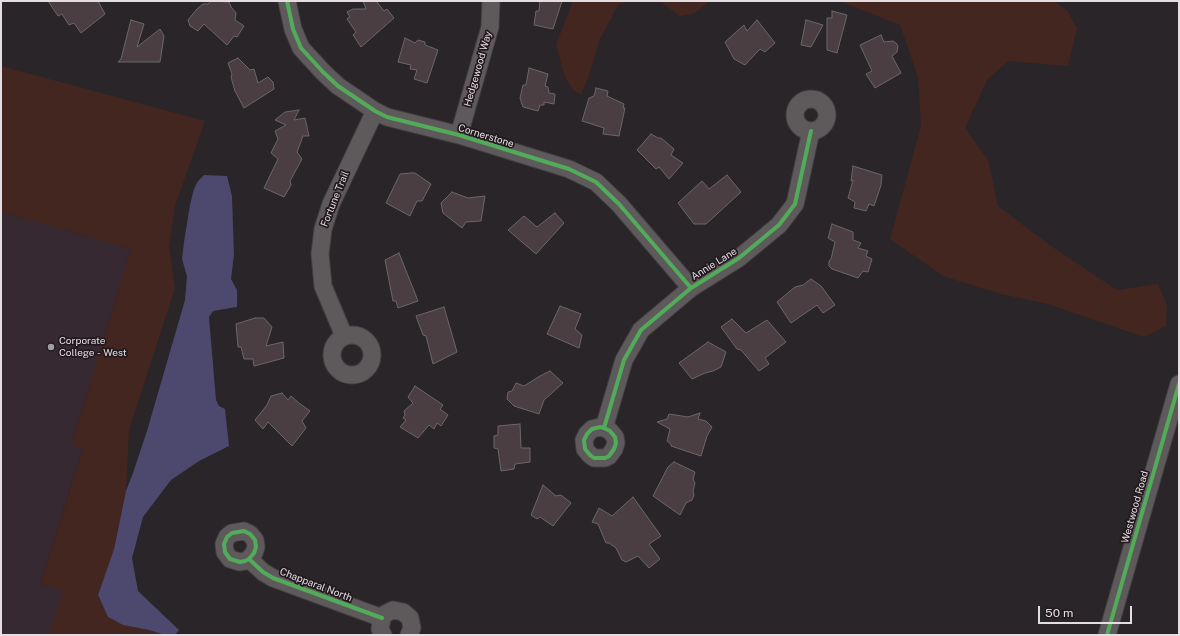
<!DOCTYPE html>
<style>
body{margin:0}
#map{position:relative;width:1180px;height:636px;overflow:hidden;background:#2a2528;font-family:"Public Sans",sans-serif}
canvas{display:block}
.frame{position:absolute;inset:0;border:2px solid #e4dde1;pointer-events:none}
.scale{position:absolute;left:1038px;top:606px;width:94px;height:18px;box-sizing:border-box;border:2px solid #e4dde1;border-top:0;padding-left:5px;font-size:12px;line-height:14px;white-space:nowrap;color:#e4dde1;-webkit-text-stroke:3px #22191f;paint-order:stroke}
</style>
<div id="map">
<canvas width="1180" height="636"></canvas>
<div class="frame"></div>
<div class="scale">50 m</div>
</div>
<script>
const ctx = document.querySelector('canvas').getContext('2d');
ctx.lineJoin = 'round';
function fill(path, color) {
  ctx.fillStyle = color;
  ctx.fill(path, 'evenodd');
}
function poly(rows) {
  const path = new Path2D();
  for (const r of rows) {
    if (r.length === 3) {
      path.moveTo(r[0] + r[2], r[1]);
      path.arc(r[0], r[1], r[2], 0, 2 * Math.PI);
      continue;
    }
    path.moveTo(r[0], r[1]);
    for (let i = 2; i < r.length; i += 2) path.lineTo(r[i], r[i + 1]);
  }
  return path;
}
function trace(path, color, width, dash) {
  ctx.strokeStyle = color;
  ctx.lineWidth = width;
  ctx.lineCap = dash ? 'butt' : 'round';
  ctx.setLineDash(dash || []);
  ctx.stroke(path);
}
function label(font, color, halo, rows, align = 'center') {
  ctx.font = font + ' "Public Sans",sans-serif';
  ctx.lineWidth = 3.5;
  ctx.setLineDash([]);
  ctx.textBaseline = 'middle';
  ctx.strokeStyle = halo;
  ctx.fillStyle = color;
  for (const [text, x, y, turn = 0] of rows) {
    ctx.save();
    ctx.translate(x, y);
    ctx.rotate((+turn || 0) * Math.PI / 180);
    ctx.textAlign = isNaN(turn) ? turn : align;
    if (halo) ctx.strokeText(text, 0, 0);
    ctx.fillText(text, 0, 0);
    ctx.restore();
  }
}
fill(poly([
 [1,212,131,249,71,445,83,447,40,584,63,590,49,635,1,635]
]), '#372932');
fill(poly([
 [573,1,629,1,618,5,600,39,589,75,581,94,574,91,565,77,556,45],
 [660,1,710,1,695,13,680,16],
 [839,1,1053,1,1067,10,1077,28,1068,66,1008,61,987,80,965,128,988,160,998,206,1051,246,1117,290,1158,284,1167,305,1166,326,1144,337,1048,304,1001,294,943,276,890,239,921,126,918,77,900,25],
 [1,66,205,121,175,206,169,247,175,288,129,430,126,491,114,549,98,595,108,617,123,625,149,630,165,635,49,634,63,590,40,584,83,448,71,445,131,249,1,212]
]), '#442620');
fill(poly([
 [204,175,227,176,232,196,234,255,231,279,237,290,237,307,213,311,209,317,216,400,219,406,225,409,229,446,199,461,171,480,143,517,132,558,138,591,179,630,175,635,165,635,149,630,123,625,108,617,98,595,114,549,126,491,133,473,147,431,185,300,187,276,182,259,184,242,190,205,194,189,198,181]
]), '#4d486d');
const building = poly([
 [48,1,98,1,105,14,81,33,74,23,69,25,62,14,58,16,48,1],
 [211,1,229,2,231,7,236,13,235,20,244,26,237,37,234,36,227,45,204,24,198,31,190,26,188,20,197,9,203,4,208,4,211,1],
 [363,1,376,1,384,11,387,9,394,18,361,47,353,35,356,32,347,19,350,17,347,12,353,9,366,9,363,1],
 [540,1,562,1,553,29,534,25,536,11,539,11,540,1],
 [832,11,847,15,837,53,827,50,827,18,832,18,832,11],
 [131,20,144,24,137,47,160,29,164,36,160,62,118,62,121,59,131,20],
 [757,20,775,43,765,52,760,49,745,65,734,59,725,42,744,25,747,31,757,20],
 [806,20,823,25,811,47,801,45,806,20],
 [881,35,884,42,893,41,896,43,898,46,897,52,892,56,901,73,875,88,866,74,872,71,860,45,881,35],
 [405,38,415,43,418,40,425,42,425,45,438,50,427,83,414,79,417,70,410,69,411,65,398,62,405,38],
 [238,58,250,70,254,69,258,83,268,77,273,82,274,89,244,108,235,91,231,77,232,74,228,63,238,58],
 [529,68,548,74,545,86,548,87,549,93,555,94,554,104,544,102,544,105,540,105,538,111,523,107,520,98,523,85,526,85,529,68],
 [596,88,608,91,607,96,624,104,623,108,625,108,619,136,603,134,604,128,582,121,589,98,594,96,596,88],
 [299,110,294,120,305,118,309,136,303,136,297,152,302,159,290,181,291,185,284,197,264,188,278,159,271,153,278,139,275,131,286,125,275,120,285,112,299,110],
 [651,134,658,138,661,138,674,149,671,155,683,163,669,179,659,167,656,169,637,150,651,134],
 [853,166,882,175,881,185,874,206,869,204,866,211,854,208,855,202,848,198,853,180,851,181,853,166],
 [411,173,415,173,431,184,422,201,417,201,410,216,386,203,400,174,411,173],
 [727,175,741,192,706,224,694,224,678,203,702,181,709,189,727,175],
 [452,192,468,198,485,196,481,221,466,222,462,228,443,213,441,203,452,192],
 [555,213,564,223,536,254,508,230,524,216,537,227,555,213],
 [832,224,853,232,853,240,861,243,858,248,868,251,866,256,872,259,868,272,863,271,858,278,832,269,829,266,829,261,831,259,835,242,828,238,832,224],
 [399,253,418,301,398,308,396,301,393,301,385,260,399,253],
 [811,279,821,286,835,305,823,313,817,305,791,323,777,302,795,287,803,285,811,279],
 [560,306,581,314,575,329,582,335,579,348,547,334,560,306],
 [444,307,457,352,433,364,426,336,423,335,416,316,444,307],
 [255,318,264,318,272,327,266,346,283,342,284,358,254,366,253,359,244,359,241,347,238,347,236,324,255,318],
 [732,319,746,333,767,320,786,342,765,358,769,364,759,371,741,350,737,349,721,327,732,319],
 [708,342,726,352,721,367,713,371,705,373,692,379,679,363,708,342],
 [550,371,563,383,544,400,539,414,514,406,507,399,508,392,512,391,516,383,524,386,540,376,550,371],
 [415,386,443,405,440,409,448,415,441,426,437,423,434,429,429,425,418,438,400,427,406,420,403,418,405,415,404,411,413,403,408,397,415,386],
 [282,393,288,400,291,396,299,403,310,411,302,421,306,428,292,446,268,422,263,429,255,420,267,405,271,396,282,393],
 [700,413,698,419,706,421,712,427,707,436,701,456,671,446,671,444,667,441,670,429,657,422,667,419,669,414,688,417,700,413],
 [520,424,521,448,530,448,530,462,515,464,514,469,501,471,498,449,494,448,494,436,498,435,498,426,520,424],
 [674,462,695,472,693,479,695,483,693,491,694,495,692,500,686,503,680,515,653,496,668,467,674,462],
 [543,485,556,496,561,495,571,503,553,526,540,517,537,519,531,515,543,485],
 [633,497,661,536,649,544,660,559,649,568,638,556,626,562,622,560,616,548,609,543,606,543,598,524,592,522,599,508,612,516,633,497]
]);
fill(building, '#4a3e42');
trace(building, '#6b6768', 1);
const minor = poly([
 [287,1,293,29,301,48,323,72,338,86,375,111,387,117,459,135,569,169,596,182,619,204,691,288],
 [811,115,16],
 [459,135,490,27,491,1],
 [352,355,20],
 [344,336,323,286,320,254,323,229,331,204,375,111],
 [604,428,600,427,592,429,587,434,584,440,585,449,590,455,594,458,605,458,609,456,614,449,616,443,615,437,610,431,604,428,624,360,641,330,691,288,739,258,779,225,795,204,811,131],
 [249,559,254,553,256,547,255,540,250,534,244,531,232,533,227,537,224,544,225,552,230,559,240,562,245,561,249,559,263,572,273,578,382,618],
 [383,635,380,629,382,618,385,614,393,610,403,612,410,618,412,628,409,635],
 [1107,635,1179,384]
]);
trace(minor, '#444043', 19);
trace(minor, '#5e5a5c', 17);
trace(poly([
 [287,1,293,29,301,48,323,72,338,86,375,111,387,117,459,135,569,169,596,182,619,204,691,288],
 [604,428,600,427,592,429,587,434,584,440,585,449,590,455,594,458,605,458,609,456,614,449,616,443,615,437,610,431,604,428,624,360,641,330,691,288,739,258,779,225,795,204,811,131],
 [249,559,254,553,256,547,255,540,250,534,244,531,232,533,227,537,224,544,225,552,230,559,240,562,245,561,249,559,263,572,273,578,382,618],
 [1107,635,1179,384]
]), '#51ab58', 4);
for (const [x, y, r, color] of [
 [51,347,4,"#a39da0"]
]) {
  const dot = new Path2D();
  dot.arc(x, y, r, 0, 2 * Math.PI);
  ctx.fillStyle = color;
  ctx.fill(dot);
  trace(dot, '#22191f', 1.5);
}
label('10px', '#e4dde1', '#22191f', [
 ["Hedgewood Way",478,69,-74],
 ["Cornerstone",486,136,17],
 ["Fortune Trail",335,199,-68],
 ["Annie Lane",714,264,-32],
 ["Westwood Road",1135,507,-74],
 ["Chapparal North",316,585,21]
]);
label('10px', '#e4dde1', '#22191f', [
 ["Corporate",59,341],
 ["College - West",59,353]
], 'left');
</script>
